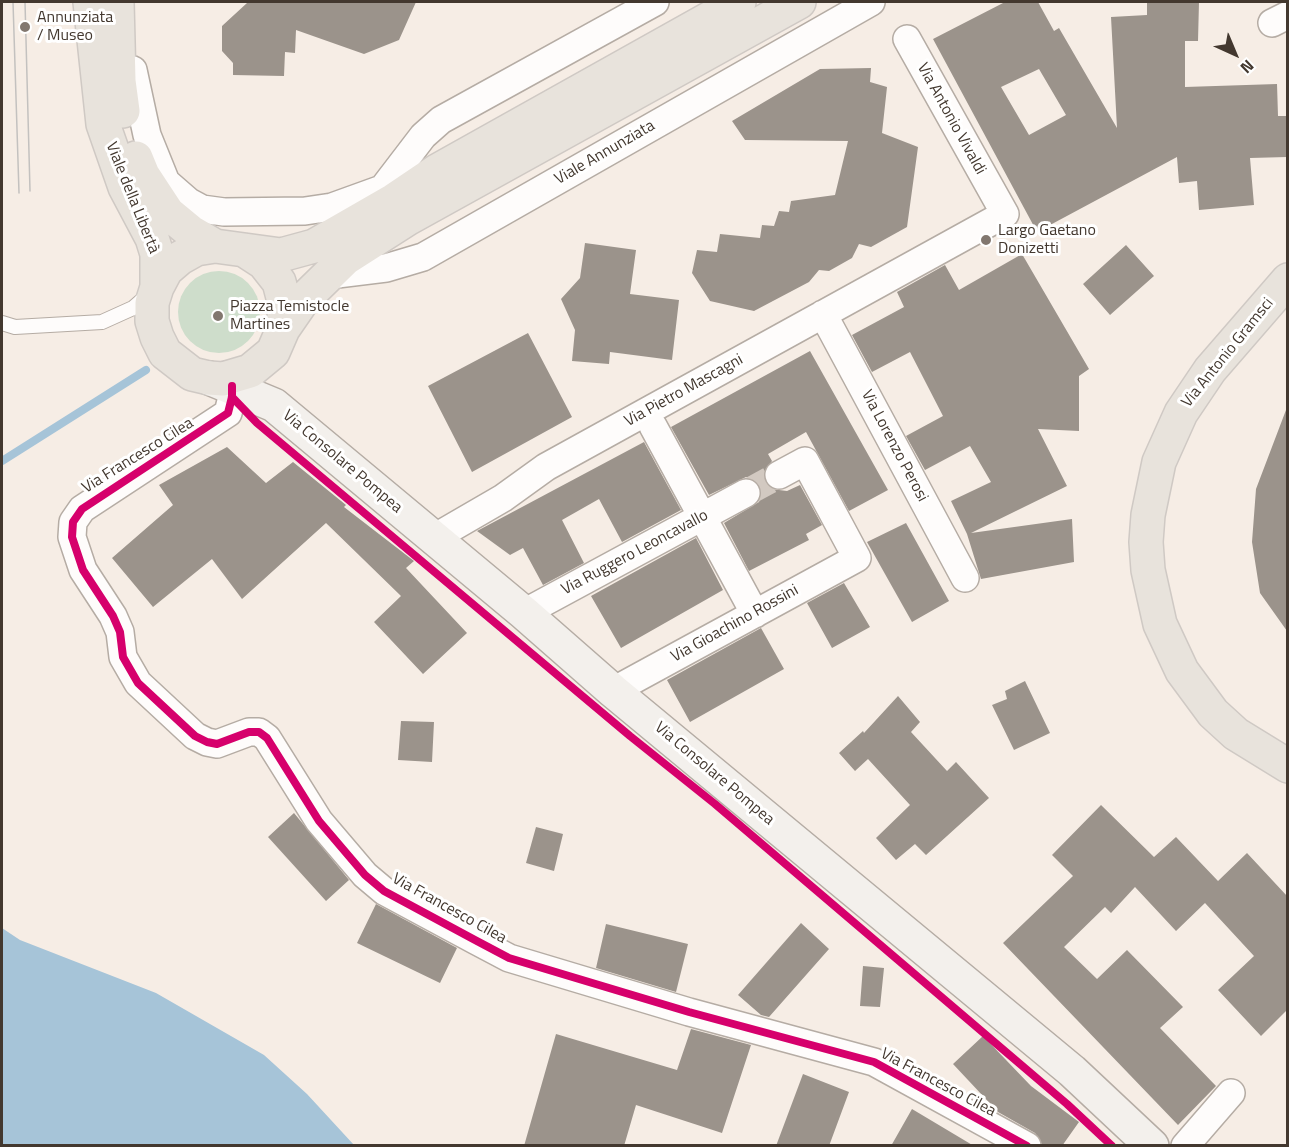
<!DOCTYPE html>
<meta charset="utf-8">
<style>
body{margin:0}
#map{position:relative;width:1289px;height:1147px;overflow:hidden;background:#f6ede5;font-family:"Titillium Web",sans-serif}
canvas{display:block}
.frame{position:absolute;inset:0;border:3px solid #43382f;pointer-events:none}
.north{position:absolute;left:1205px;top:24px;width:60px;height:60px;-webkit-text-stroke:4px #fff;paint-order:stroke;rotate:136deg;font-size:16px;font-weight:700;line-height:24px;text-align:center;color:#43382f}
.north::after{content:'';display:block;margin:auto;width:21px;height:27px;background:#43382f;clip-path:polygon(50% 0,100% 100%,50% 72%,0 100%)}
</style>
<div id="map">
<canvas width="1289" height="1147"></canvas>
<div class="frame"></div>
<div class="north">N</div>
</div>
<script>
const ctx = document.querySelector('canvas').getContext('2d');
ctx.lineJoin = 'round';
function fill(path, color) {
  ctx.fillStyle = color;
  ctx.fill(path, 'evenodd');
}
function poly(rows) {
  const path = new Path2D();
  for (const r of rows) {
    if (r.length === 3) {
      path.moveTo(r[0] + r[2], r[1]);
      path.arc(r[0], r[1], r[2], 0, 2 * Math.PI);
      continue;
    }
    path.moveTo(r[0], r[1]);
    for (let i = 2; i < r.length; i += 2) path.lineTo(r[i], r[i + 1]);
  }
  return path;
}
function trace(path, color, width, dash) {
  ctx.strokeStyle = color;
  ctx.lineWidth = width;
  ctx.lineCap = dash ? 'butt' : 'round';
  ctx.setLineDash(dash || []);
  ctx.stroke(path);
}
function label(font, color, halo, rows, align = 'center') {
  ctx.font = font + ' "Titillium Web",sans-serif';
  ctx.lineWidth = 6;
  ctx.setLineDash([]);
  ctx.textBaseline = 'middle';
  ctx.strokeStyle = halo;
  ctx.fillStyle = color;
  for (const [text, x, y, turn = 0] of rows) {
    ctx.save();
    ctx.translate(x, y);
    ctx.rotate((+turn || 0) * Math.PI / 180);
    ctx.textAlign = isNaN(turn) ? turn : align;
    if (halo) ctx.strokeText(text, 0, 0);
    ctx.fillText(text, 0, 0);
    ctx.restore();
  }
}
fill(poly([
 [219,312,41]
]), '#ceddcb');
fill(poly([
 [2,928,20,940,156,993,264,1055,307,1094,354,1145,2,1145]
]), '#a6c4d8');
trace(poly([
 [2,461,146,370]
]), '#a6c4d8', 8);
fill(poly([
 [416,2,399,40,364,54,296,30,295,53,285,52,284,76,233,75,233,63,222,51,222,26,247,3],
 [1005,2,1038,2,1054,31,1059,28,1117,128,1111,17,1147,15,1147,2,1199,2,1198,41,1185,41,1185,87,1277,84,1278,116,1287,116,1287,157,1250,158,1254,205,1199,210,1197,181,1179,183,1177,157,1037,232,933,39],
 [1039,69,1066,115,1029,135,1001,87],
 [871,68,870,82,887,87,882,133,918,147,907,227,871,247,859,244,852,258,829,271,819,270,809,282,754,311,710,301,692,273,697,250,717,252,720,234,760,238,762,225,774,226,779,211,789,212,791,201,835,195,848,141,745,140,732,121,820,69],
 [585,243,636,250,630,294,679,300,672,360,610,352,609,364,572,361,575,330,561,299,580,278],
 [1126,245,1154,276,1110,315,1083,284],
 [1022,254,1089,369,1079,376,1079,431,1038,429,1067,486,971,533,1072,519,1074,562,981,579,967,534,951,501,991,482,970,446,925,470,906,436,943,416,910,352,872,372,852,335,904,307,897,292,945,265,959,290],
 [528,333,572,417,472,472,428,386],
 [810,351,888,490,849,511,806,432,768,454,772,461,763,474,765,483,771,489,787,491,800,485,822,525,806,534,809,540,749,571,724,523,759,502,762,494,760,486,754,479,746,477,709,495,671,427],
 [1286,410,1287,410,1287,631,1260,593,1252,542,1256,489],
 [644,442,681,510,622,542,599,499,562,520,584,563,543,585,523,548,510,555,477,531],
 [227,447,266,483,293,462,346,505,344,507,414,561,406,568,467,633,423,674,374,622,401,596,326,523,242,599,212,559,153,607,112,558,173,505,159,485],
 [906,523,949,601,912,622,867,542],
 [696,538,723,590,621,648,591,596],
 [844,583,870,627,832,648,807,603],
 [761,628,784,669,690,722,667,680],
 [1025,681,1050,733,1014,750,992,705,1007,699,1005,691],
 [898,696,920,722,911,732,947,771,956,762,989,798,926,855,915,844,896,860,876,838,910,805,868,759,855,771,839,753,863,731,864,733],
 [401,721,434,722,432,762,398,760],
 [1101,805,1154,857,1176,837,1218,881,1247,853,1287,896,1287,1010,1261,1036,1218,990,1254,956,1205,903,1176,931,1135,887,1111,913,1105,907,1064,947,1097,979,1127,950,1183,1007,1160,1028,1216,1086,1178,1125,1003,943,1073,876,1052,855],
 [294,813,349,880,326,901,268,837],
 [536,827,563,834,554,871,526,863],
 [376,904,457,948,440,983,357,943],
 [801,923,829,949,769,1017,761,1015,738,995],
 [606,924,688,944,676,992,596,968],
 [863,966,884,968,880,1007,860,1006],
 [691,1029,751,1045,722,1133,636,1105,624,1146,524,1146,556,1034,677,1070],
 [983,1036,1031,1086,1079,1122,1062,1146,1043,1146,1035,1133,998,1112,953,1064],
 [803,1074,849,1092,829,1146,776,1146],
 [912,1109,974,1146,891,1146]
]), '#9b938b');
trace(poly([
 [746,493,779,475]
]), '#d2c9c1', 27, [27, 14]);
const service = poly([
 [2,323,15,327,102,322,133,308,149,294]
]);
const minor = poly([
 [1272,23,1288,15],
 [133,70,147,135,166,182,189,202,202,209,224,212,305,211,332,207,415,177],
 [384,187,423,136,441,120,655,2],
 [329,275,386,268,423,257,871,2],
 [823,314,965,578],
 [232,386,232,397,228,413,82,509,73,522,72,537,83,570,113,616,120,632,123,657,138,683,195,736,207,742,217,744,249,732,259,732,267,738,319,821,365,875,384,891,475,940,509,958,689,1012,874,1062,1027,1146],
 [653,426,755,614],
 [434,538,503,498,546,467,1005,214,907,39],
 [524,613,746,493],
 [613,691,857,558,805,461,779,475],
 [1185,1146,1231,1093]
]);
const secondary = poly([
 [209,378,274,405,524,613,613,691,1072,1071,1152,1146]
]);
const primary = poly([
 [90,2,103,124,125,187,152,238,157,254,157,287],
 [117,2,119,81,123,111],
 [739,2,437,171,394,200,314,246,281,255,215,246,196,249,180,258,166,270,157,287,152,303,152,321,157,337,165,353,192,374,209,378,223,379,250,371,273,352,283,329,303,300,346,258,407,219,799,2],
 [136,158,143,175,168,213,191,232,215,246],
 [244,250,264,263,279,282,285,305,283,329],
 [1288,280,1210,370,1181,413,1159,462,1148,515,1146,542,1148,570,1160,624,1182,671,1213,713,1236,734,1288,766]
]);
trace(service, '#b5aca4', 16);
trace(minor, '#b5aca4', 30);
trace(secondary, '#b5aca4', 36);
trace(primary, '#cfc9c4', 36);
trace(service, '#fefcfb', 14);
trace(minor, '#fefcfb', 27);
trace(secondary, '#f3f0ec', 33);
trace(primary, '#e8e3dc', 33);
trace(poly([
 [13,2,19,193],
 [25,2,30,191]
]), '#c3c1bf', 1.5);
trace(poly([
 [232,386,232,397,228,413,82,509,73,522,72,537,83,570,113,616,120,632,123,657,138,683,195,736,207,742,217,744,249,732,259,732,267,738,319,821,365,875,384,891,475,940,509,958,689,1012,874,1062,1027,1146],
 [232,397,257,423,630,736,715,804,1067,1104,1112,1146]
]), '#d6006c', 8);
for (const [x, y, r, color] of [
 [25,27,6,"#82776f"],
 [986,240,6,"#82776f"],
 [218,316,6,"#82776f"]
]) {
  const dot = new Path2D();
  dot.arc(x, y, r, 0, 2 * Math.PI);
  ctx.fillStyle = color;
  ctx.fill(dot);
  trace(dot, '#fff', 2);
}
label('16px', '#43382f', '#fff', [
 ["Annunziata",37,18],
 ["/ Museo",37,36],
 ["Largo Gaetano",998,231],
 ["Donizetti",998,249],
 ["Piazza Temistocle",230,307],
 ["Martines",230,325]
], 'left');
label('16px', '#43382f', '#fff', [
 ["Via Antonio Vivaldi",951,119,61],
 ["Viale Annunziata",605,153,-30],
 ["Viale della Libertà",132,198,68],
 ["Via Antonio Gramsci",1228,353,-51],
 ["Via Pietro Mascagni",684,391,-29],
 ["Via Lorenzo Perosi",894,446,62],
 ["Via Francesco Cilea",138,456,-32],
 ["Via Consolare Pompea",342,462,40],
 ["Via Ruggero Leoncavallo",635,553,-28],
 ["Via Gioachino Rossini",735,624,-29],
 ["Via Consolare Pompea",714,774,40],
 ["Via Francesco Cilea",449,909,29],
 ["Via Francesco Cilea",938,1083,28]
]);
</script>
